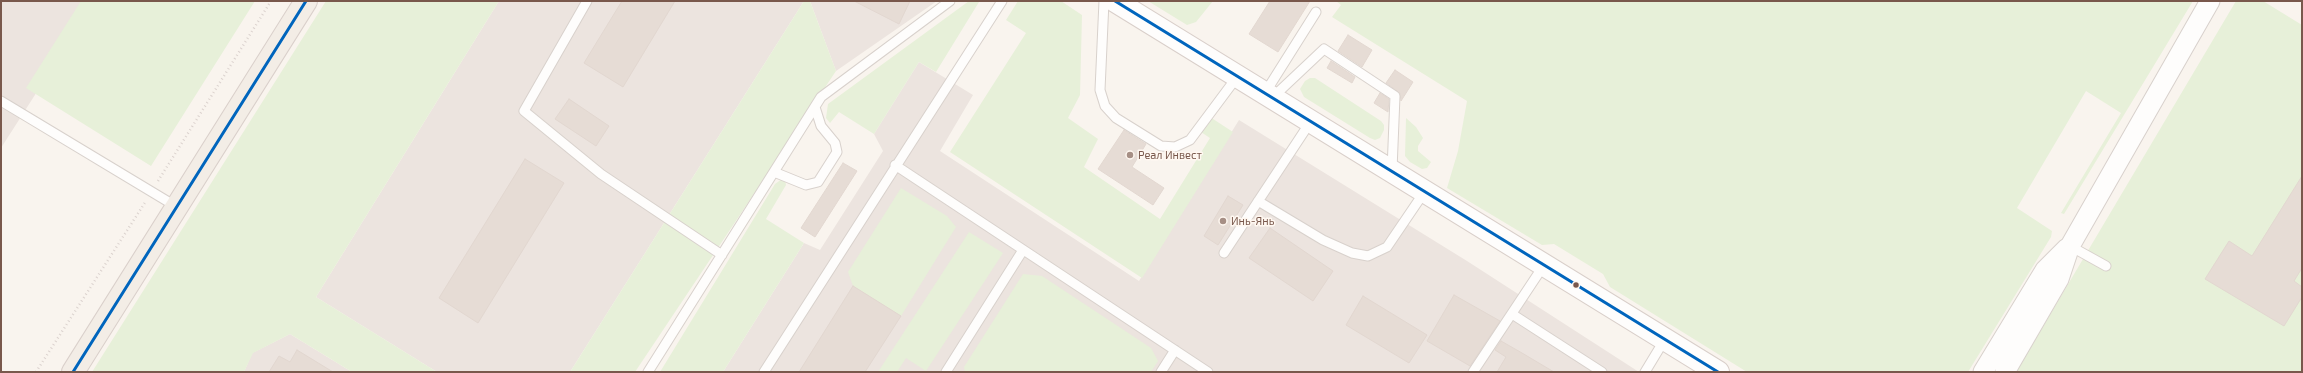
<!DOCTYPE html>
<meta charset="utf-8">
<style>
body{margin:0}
#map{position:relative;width:2303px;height:373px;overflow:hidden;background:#f9f4ee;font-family:"Exo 2",sans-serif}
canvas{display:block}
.frame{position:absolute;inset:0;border:2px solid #79584c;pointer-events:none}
</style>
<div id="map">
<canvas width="2303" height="373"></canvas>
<div class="frame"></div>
</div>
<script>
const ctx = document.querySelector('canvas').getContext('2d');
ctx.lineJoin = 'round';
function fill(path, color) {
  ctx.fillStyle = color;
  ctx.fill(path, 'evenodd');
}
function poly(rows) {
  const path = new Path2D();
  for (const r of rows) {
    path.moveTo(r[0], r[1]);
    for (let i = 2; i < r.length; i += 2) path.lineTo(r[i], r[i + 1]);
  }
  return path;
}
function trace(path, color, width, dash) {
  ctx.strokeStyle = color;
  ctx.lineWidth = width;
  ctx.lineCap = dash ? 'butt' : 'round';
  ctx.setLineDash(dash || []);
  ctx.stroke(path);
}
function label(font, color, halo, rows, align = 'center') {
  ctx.font = font + ' "Exo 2",sans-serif';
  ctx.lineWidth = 3;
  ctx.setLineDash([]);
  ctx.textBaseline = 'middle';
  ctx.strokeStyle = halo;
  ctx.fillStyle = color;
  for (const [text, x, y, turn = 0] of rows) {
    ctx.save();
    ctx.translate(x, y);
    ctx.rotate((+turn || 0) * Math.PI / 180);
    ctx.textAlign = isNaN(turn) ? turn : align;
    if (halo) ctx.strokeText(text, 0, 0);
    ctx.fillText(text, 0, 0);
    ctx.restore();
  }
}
fill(poly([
 [1,1,95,1,1,148],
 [499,1,804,1,570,372,437,372,316,297],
 [810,1,937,1,836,71],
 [919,62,973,95,940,151,1139,281,1239,120,1467,261,1639,372,723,372,804,243,820,250,883,151,874,134],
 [290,334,352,372,244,372,252,353]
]), '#ece4df');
fill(poly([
 [81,1,255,1,151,166,26,88],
 [326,1,499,1,316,297,437,372,352,372,290,334,253,353,244,372,92,372],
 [804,1,810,1,836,71,635,372,570,372],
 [969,1,979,2,936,72,919,62,874,134,839,112,830,123,826,118,828,104],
 [1018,1,1061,1,1082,15,1080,95,1068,118,1098,139,1084,167,1160,219,1210,138,1201,132,1210,117,1233,132,1142,278,950,152,1026,33,1006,20],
 [1148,1,1213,1,1196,22,1187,25],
 [1336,1,2193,1,2064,214,2061,213,2121,113,2086,91,2017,208,2052,231,2051,237,1968,372,1747,372,1610,287,1603,274,1554,244,1542,245,1447,188,1458,151,1467,101,1332,17,1341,5],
 [2236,1,2263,1,2302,25,2302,372,2016,372],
 [1310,78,1315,78,1381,121,1384,125,1384,130,1380,138,1375,140,1370,138,1304,97,1300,89,1305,81],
 [1406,118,1416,127,1423,138,1418,146,1418,151,1431,162,1427,168,1422,169,1410,162,1405,156],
 [782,179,785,180,786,185,766,219,804,243,723,372,660,372,775,184],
 [901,188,947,216,956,227,901,316,853,286,848,272],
 [969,232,1003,253,926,371,906,358,897,372,878,372],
 [1023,274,1042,276,1151,348,1158,361,1151,372,965,372,964,367]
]), '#e7f0d9');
const building = poly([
 [622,1,675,1,623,87,584,63,622,1],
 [854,1,910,1,899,24,854,1],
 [1270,1,1310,1,1278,52,1249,34,1270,1],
 [1348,35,1372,50,1362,67,1338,51,1348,35],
 [1331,61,1355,77,1352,83,1327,68,1331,61],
 [1395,70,1413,82,1401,101,1400,93,1386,83,1395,70],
 [1380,93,1389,99,1388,112,1374,103,1380,93],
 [569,99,609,126,596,146,555,119,569,99],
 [1124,130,1146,144,1132,167,1164,188,1153,205,1098,169,1124,130],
 [525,159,564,183,478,323,439,298,525,159],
 [843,163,857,171,815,237,801,228,843,163],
 [2302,176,2302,268,2294,281,2302,287,2302,297,2284,326,2205,279,2229,241,2252,256,2302,176],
 [1228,196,1243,205,1218,245,1204,236,1228,196],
 [1270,228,1333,271,1313,301,1249,258,1270,228],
 [853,286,901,316,865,372,799,372,853,286],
 [1454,295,1500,321,1470,366,1427,341,1454,295],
 [1363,296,1427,335,1409,363,1346,325,1363,296],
 [1501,341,1522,353,1554,372,1497,372,1506,357,1495,350,1501,341],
 [297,350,333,372,269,372,279,356,290,362,297,350]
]);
fill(building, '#e6dcd5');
trace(building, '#e2d7d0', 1);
const service = poly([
 [587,1,524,111,601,174,722,255],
 [1104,1,1100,90,1105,106,1116,118,1161,146,1175,147,1190,140,1237,77],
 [1265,93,1316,12],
 [1272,98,1324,49,1395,96,1392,170],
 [1,101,177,207],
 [895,165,1208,372],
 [774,172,806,185,818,182,837,152,835,143,821,126,815,107],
 [1258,201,1323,240,1352,253,1368,256,1387,247,1425,191],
 [2070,246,2106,266],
 [1224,253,1311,121],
 [1512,314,1602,372],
 [648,372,821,97,950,1],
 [764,372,1002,1],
 [946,372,1023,250],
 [1161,372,1175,350],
 [1473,372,1544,265],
 [1645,372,1665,339]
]);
const minor = poly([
 [1983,372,2045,270,2067,248],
 [2005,372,2059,279,2070,246,2210,1]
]);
const secondary = poly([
 [1115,1,1718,372]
]);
const primary = poly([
 [73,372,306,1]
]);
trace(service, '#d8d1cc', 11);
trace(minor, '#d8d1cc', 21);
trace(secondary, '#d9cfca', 24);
trace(primary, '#dad0cb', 24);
trace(poly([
 [158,181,271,1],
 [36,372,146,201]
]), '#dbd2ce', 2.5, [1, 3]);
trace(service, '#fefdfc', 9);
trace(minor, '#fefdfc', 19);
trace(secondary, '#fefdfc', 22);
trace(primary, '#f3ede6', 22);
trace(poly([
 [1115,1,1718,372],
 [73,372,306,1]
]), '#0065bd', 3);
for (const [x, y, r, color] of [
 [1130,155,4,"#a68f85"],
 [1223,221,4,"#a68f85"],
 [1576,285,3.5,"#79584c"]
]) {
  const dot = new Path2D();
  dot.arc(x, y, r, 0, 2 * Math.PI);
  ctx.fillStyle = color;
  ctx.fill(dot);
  trace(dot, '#fff8f1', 1.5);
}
label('11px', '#79584c', '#fff8f1', [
 ["Реал Инвест",1138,155],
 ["Инь-Янь",1231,221]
], 'left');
</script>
